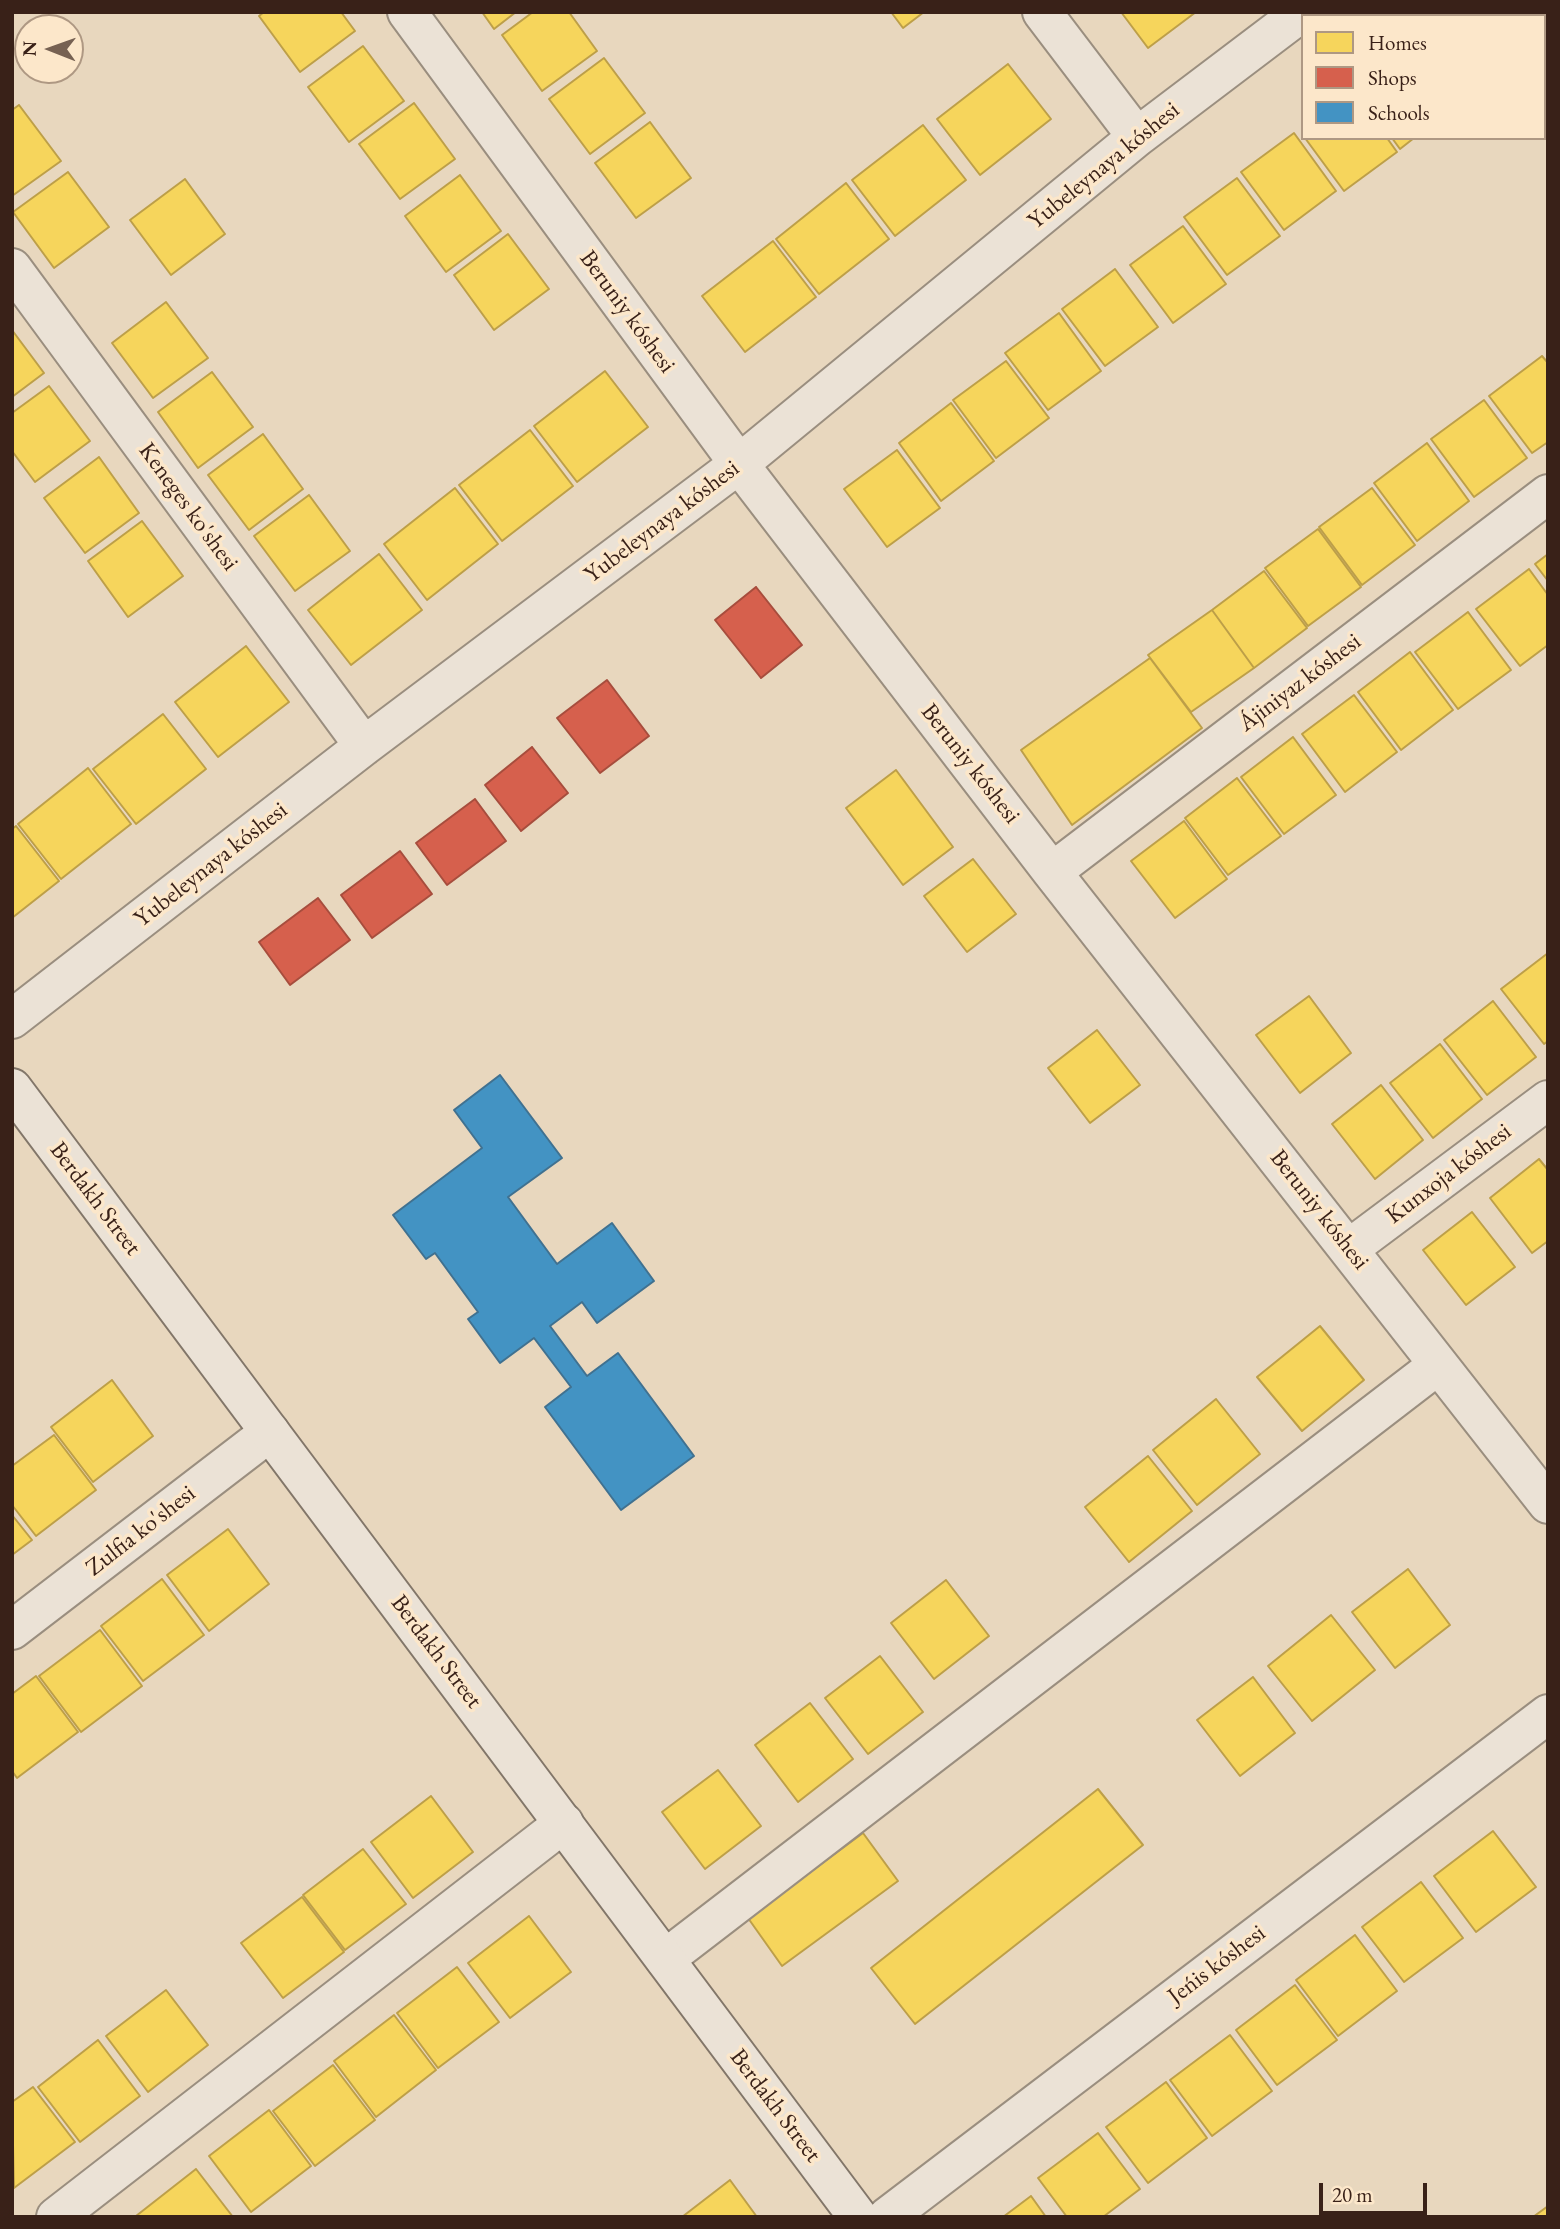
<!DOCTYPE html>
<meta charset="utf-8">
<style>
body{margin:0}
#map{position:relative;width:1560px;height:2229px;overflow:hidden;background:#e8d7be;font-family:"EB Garamond",serif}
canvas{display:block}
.frame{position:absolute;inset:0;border:14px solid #392118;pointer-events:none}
.legend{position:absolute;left:1301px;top:14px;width:245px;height:126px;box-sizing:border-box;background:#fce7ca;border:2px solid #ae9883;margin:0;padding:9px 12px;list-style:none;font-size:21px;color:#392118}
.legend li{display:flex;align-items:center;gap:14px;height:35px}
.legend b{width:35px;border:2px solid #ae9883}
.north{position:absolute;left:14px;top:14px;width:70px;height:70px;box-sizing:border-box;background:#fce7ca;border:2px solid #ae9883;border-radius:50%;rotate:271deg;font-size:19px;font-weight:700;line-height:28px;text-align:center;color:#392118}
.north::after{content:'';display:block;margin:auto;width:24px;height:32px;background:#766152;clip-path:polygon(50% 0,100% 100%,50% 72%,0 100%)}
.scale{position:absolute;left:1319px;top:2183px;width:108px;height:32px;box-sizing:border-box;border:4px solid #392118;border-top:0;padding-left:9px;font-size:21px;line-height:24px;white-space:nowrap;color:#392118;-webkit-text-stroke:5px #fce7ca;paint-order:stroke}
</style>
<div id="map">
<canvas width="1560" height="2229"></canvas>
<div class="frame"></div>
<ul class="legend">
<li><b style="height:19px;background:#f6d55c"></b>Homes</li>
<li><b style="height:19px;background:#d6604d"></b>Shops</li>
<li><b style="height:19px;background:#4393c3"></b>Schools</li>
</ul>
<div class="north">N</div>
<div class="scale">20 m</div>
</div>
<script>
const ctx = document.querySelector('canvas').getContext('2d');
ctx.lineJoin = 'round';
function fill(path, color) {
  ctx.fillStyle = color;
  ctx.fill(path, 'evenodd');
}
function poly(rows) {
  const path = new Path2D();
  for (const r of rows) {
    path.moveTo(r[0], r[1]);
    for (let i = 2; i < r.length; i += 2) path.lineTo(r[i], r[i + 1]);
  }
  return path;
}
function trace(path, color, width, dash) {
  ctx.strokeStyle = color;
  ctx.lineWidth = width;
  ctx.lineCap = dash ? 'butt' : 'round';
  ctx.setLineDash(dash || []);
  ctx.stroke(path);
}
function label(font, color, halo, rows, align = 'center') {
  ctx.font = font + ' "EB Garamond",serif';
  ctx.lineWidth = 7;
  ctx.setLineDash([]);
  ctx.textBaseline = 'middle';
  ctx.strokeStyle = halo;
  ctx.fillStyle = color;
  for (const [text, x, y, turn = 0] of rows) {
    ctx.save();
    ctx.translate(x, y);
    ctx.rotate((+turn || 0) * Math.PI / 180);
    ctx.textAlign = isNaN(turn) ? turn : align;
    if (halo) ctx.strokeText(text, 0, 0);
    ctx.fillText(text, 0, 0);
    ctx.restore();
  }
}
const homes = poly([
 [264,12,341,12,355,31,300,72,259,16,264,12],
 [482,12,516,12,494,29,482,12],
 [533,12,569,12,597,51,542,91,502,35,533,12],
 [891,12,924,12,903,28,891,12],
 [1121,12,1196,12,1148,48,1121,12],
 [1477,12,1548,12,1548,43,1544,45,1544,16,1479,16,1477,12],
 [363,46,404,101,349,142,308,87,363,46],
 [604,58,645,113,590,154,549,99,604,58],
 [1008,64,1051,119,980,175,937,119,1008,64],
 [414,103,455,159,400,199,359,144,414,103],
 [19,105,61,161,12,196,12,110,19,105],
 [650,122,691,178,636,218,595,163,650,122],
 [923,125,966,180,895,236,852,180,923,125],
 [1294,133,1336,191,1284,230,1241,172,1294,133],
 [1305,138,1387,138,1397,152,1344,191,1305,138],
 [1392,138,1414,138,1400,149,1392,138],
 [68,172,109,227,54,268,13,212,68,172],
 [460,175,501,231,446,272,405,216,460,175],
 [1237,178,1280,236,1227,275,1184,217,1237,178],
 [185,179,225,234,171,275,130,220,185,179],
 [846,183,889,239,819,294,776,239,846,183],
 [1183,226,1226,284,1173,323,1130,265,1183,226],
 [508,234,549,289,494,330,454,275,508,234],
 [773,241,816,297,745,352,702,296,773,241],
 [1115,269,1158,327,1105,366,1062,309,1115,269],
 [166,302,208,358,153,398,112,343,166,302],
 [1059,313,1101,371,1048,410,1005,353,1059,313],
 [12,330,44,373,12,397,12,330],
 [1542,356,1548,363,1548,442,1532,453,1489,396,1542,356],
 [1006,361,1049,418,996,458,953,400,1006,361],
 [605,371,648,427,577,482,534,426,605,371],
 [212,372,253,427,198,468,158,412,212,372],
 [49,386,90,441,35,482,12,451,12,413,49,386],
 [1484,400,1527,458,1474,497,1431,439,1484,400],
 [951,403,994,461,941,501,899,443,951,403],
 [530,430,573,486,502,541,459,485,530,430],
 [263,434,303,489,249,530,208,475,263,434],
 [1427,443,1469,501,1417,541,1374,483,1427,443],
 [897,450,940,508,887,547,844,489,897,450],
 [99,457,139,513,85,553,44,498,99,457],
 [455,488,498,544,427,600,384,544,455,488],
 [1372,488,1415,545,1362,585,1319,527,1372,488],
 [309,495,350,551,295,591,254,536,309,495],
 [142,521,183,576,128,617,88,561,142,521],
 [1318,529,1361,587,1308,626,1265,568,1318,529],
 [379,554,422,610,351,665,308,610,379,554],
 [1548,554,1548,581,1535,564,1548,554],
 [1529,569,1548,595,1548,645,1520,666,1476,609,1529,569],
 [1264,571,1307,628,1254,668,1212,610,1264,571],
 [1212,610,1254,668,1191,712,1148,655,1212,610],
 [1468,612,1511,670,1458,709,1415,652,1468,612],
 [246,646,289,702,218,757,175,702,246,646],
 [1410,652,1453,710,1401,750,1358,692,1410,652],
 [1150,658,1202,728,1072,825,1021,750,1150,658],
 [1354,695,1397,752,1345,792,1302,734,1354,695],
 [163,714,206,769,136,824,93,769,163,714],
 [1293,737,1336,795,1284,834,1241,777,1293,737],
 [88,768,131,824,61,879,18,824,88,768],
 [896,770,953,847,903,885,846,808,896,770],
 [1237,778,1281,836,1228,875,1185,818,1237,778],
 [1184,821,1227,879,1175,918,1131,861,1184,821],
 [16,826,59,881,12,918,12,829,16,826],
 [973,859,1016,914,967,952,924,896,973,859],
 [1548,953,1548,1041,1544,1044,1501,989,1548,953],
 [1309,996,1351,1053,1300,1093,1256,1035,1309,996],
 [1493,1001,1536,1057,1487,1095,1444,1040,1493,1001],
 [1097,1030,1140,1085,1090,1123,1048,1068,1097,1030],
 [1440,1044,1482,1099,1433,1138,1390,1083,1440,1044],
 [1381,1085,1423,1140,1375,1179,1332,1124,1381,1085],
 [1539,1159,1548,1170,1548,1241,1532,1253,1490,1198,1539,1159],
 [1472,1212,1515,1267,1466,1305,1423,1250,1472,1212],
 [1320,1326,1364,1380,1302,1431,1257,1377,1320,1326],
 [112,1380,153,1436,93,1482,51,1427,112,1380],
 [1216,1399,1260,1454,1197,1505,1153,1450,1216,1399],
 [54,1435,96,1490,36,1536,12,1505,12,1466,54,1435],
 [1148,1456,1192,1511,1129,1562,1085,1507,1148,1456],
 [12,1515,32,1540,12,1555,12,1515],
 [228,1529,269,1584,209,1631,167,1575,228,1529],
 [1408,1569,1450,1625,1395,1668,1352,1612,1408,1569],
 [162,1579,204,1635,143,1681,101,1626,162,1579],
 [946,1580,989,1636,934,1679,891,1623,946,1580],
 [1331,1615,1375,1670,1312,1721,1268,1666,1331,1615],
 [100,1630,142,1686,81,1732,39,1676,100,1630],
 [880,1656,923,1712,868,1754,825,1698,880,1656],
 [36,1676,78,1732,17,1778,12,1771,12,1694,36,1676],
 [1253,1677,1295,1733,1240,1776,1197,1720,1253,1677],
 [810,1703,853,1759,798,1802,755,1745,810,1703],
 [718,1770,761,1826,705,1869,662,1812,718,1770],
 [1098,1789,1143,1845,915,2024,871,1968,1098,1789],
 [431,1796,473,1852,413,1898,371,1842,431,1796],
 [1493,1831,1536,1887,1476,1932,1434,1876,1493,1831],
 [863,1833,898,1881,782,1966,748,1918,863,1833],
 [363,1849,406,1904,345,1950,303,1895,363,1849],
 [1421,1882,1463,1938,1404,1982,1362,1927,1421,1882],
 [302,1897,344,1952,283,1998,241,1943,302,1897],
 [529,1916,571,1972,510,2018,468,1963,529,1916],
 [1355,1935,1397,1991,1338,2036,1296,1980,1355,1935],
 [457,1967,499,2022,438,2068,397,2013,457,1967],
 [1295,1985,1337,2040,1277,2085,1236,2030,1295,1985],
 [166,1990,208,2045,148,2092,106,2036,166,1990],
 [394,2015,436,2070,376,2117,334,2061,394,2015],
 [1230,2035,1272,2091,1212,2136,1170,2080,1230,2035],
 [98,2040,140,2096,80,2142,38,2087,98,2040],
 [333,2065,375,2120,315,2166,273,2111,333,2065],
 [1166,2082,1207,2138,1148,2183,1106,2127,1166,2082],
 [33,2087,75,2142,14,2188,12,2102,33,2087],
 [269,2110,311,2166,251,2212,209,2156,269,2110],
 [1098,2133,1140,2189,1103,2217,1067,2217,1038,2178,1098,2133],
 [196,2169,233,2217,137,2217,136,2216,196,2169],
 [730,2180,757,2217,682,2217,730,2180],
 [1031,2196,1046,2217,1003,2217,1031,2196],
 [1548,2206,1548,2217,1533,2217,1548,2206]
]);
fill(homes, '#f6d55c');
trace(homes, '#bd9f48', 2);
const shops = poly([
 [756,587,802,645,761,678,715,620,756,587],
 [607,680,649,736,600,773,557,718,607,680],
 [532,747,568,793,521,831,485,785,532,747],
 [475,799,506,841,447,885,416,843,475,799],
 [400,851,432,894,372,938,341,895,400,851],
 [318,898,350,940,290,985,259,942,318,898]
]);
fill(shops, '#d6604d');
trace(shops, '#a74d3d', 2);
const schools = poly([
 [500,1075,562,1158,508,1197,557,1264,612,1223,654,1281,597,1323,582,1302,550,1326,587,1376,618,1353,694,1456,621,1510,545,1407,571,1387,534,1338,500,1363,468,1319,478,1312,435,1253,426,1259,393,1215,482,1148,454,1110,500,1075]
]);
fill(schools, '#4393c3');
trace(schools, '#407190', 2);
const street = poly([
 [407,12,739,464,1052,872,1548,1504],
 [1042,12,1137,137],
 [12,268,364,746],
 [1052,872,1548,494],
 [12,1019,364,746,739,464,1137,137,1302,12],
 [1350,1248,1548,1100],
 [12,1630,270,1432],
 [665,1959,1438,1365],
 [56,2217,564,1823],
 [887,2217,1548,1714]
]);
const secondary = poly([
 [12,1088,858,2217]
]);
trace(street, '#9a8e7f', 42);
trace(secondary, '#827669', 42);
trace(street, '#ebe2d6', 38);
trace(secondary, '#ebe2d6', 38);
label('24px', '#392118', '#fce7ca', [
 ["Yubeleynaya kóshesi",1104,166,-39],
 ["Beruniy kóshesi",627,312,54],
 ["Keneges ko'shesi",188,507,54],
 ["Yubeleynaya kóshesi",662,522,-37],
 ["Ájiniyaz kóshesi",1300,683,-37],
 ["Beruniy kóshesi",970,764,52],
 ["Yubeleynaya kóshesi",211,865,-38],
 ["Kunxoja kóshesi",1449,1174,-37],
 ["Berdakh Street",95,1199,53],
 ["Beruniy kóshesi",1319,1210,52],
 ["Zulfia ko'shesi",141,1531,-38],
 ["Berdakh Street",436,1652,53],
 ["Jeńis kóshesi",1217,1965,-37],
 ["Berdakh Street",775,2106,53]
]);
</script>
